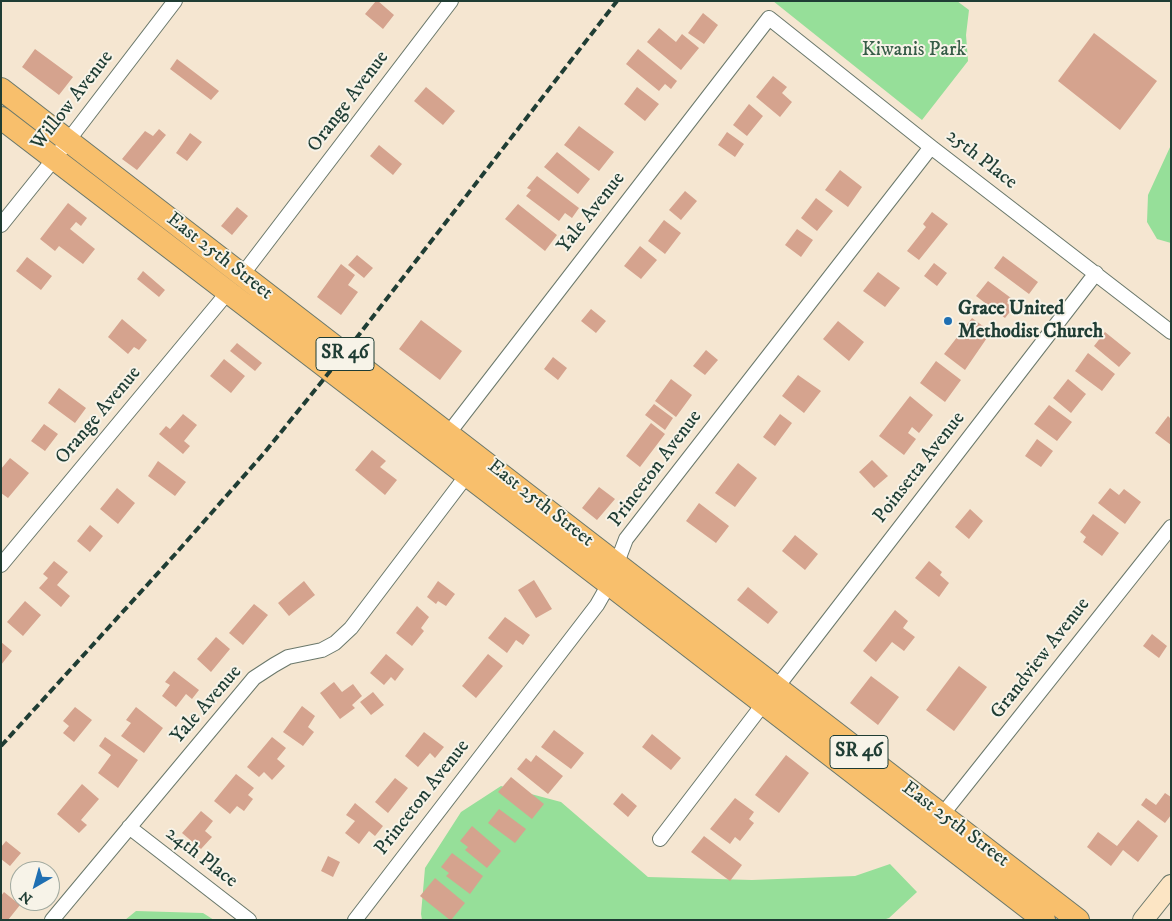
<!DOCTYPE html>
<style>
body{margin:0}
#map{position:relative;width:1172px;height:921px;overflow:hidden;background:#f5e6d1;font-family:"IM FELL DW Pica",serif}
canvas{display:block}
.frame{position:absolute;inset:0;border:2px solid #1f3d34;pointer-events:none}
.north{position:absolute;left:10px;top:861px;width:50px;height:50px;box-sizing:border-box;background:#f7f3e8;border:1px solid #a1aaa0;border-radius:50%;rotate:218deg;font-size:14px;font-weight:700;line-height:20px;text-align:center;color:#1f3d34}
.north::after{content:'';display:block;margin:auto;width:18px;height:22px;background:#1f6fb2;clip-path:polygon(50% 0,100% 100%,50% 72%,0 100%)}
</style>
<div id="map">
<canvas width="1172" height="921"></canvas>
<div class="frame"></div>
<div class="north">N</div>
</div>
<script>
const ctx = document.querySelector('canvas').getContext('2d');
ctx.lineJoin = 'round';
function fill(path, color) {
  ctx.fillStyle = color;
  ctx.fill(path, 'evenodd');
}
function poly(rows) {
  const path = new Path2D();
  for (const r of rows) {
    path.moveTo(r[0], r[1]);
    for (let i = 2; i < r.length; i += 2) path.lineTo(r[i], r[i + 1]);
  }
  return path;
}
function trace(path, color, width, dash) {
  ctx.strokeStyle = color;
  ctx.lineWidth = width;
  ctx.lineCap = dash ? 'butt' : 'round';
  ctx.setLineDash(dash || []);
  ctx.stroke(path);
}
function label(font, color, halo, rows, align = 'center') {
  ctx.font = font + ' "IM FELL DW Pica",serif';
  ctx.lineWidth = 4;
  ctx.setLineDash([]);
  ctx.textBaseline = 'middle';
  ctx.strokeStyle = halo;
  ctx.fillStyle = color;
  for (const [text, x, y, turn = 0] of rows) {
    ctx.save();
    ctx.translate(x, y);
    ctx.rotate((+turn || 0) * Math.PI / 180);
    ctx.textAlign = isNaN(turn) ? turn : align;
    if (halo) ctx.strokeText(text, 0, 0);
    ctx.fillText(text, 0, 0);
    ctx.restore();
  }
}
fill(poly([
 [773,1,957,1,969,10,966,35,968,61,922,120],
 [1171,145,1171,243,1157,239,1147,222,1148,195],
 [501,786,561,802,648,877,752,880,855,876,890,864,917,892,889,918,883,920,422,920,421,914,425,868,461,812],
 [136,911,203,913,214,920,125,920]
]), '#96df99');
fill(poly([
 [376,1,378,1,394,15,383,29,365,14],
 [703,13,718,25,704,44,688,33],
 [659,28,676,42,682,34,699,48,681,70,647,42],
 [1094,33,1157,81,1120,130,1058,81],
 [35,49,73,77,59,95,22,67],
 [638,49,677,81,671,89,665,84,659,91,626,64],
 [177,59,219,91,211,100,170,69],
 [773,76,787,87,782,93,792,102,780,117,756,97],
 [426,87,455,111,443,125,414,101],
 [637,87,659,104,645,121,624,104],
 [749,104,763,116,747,136,733,125],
 [579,126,614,152,599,171,564,145],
 [159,129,166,135,137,170,122,159,145,131,153,136],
 [727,132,744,144,735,157,718,145],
 [190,133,202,142,187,161,176,153],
 [379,145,402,164,393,175,370,156],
 [557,152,590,179,578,194,544,167],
 [840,170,862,187,848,207,825,190],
 [537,176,579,208,572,218,565,213,559,221,526,196,531,190,527,188],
 [685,191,697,201,681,220,669,210],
 [816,198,833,211,817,231,801,218],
 [68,203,87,218,81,226,76,222,70,229,95,249,83,264,59,246,55,251,40,239],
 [518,204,557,235,545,251,505,219],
 [237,207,248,216,232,235,221,226],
 [932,212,948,224,919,260,907,251,926,227,923,224],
 [664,220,681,233,665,254,648,241],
 [797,229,813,240,801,257,785,245],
 [640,246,657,260,641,279,624,266],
 [357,255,373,268,364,278,348,265],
 [1003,256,1038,282,1029,294,994,268],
 [27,257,52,276,41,290,16,271],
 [934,263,947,273,937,286,924,276],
 [341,264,355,275,348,285,358,292,341,315,317,297],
 [143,271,165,290,159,297,137,279],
 [878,272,900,288,885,307,863,291],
 [988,281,1011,298,1007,303,1013,308,1005,318,976,296],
 [591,309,606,321,596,333,581,321],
 [972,318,991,332,965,370,944,354],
 [122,319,147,340,139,350,134,347,128,354,108,337],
 [421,320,462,351,440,380,399,349],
 [838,321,864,342,849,361,823,339],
 [1105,332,1131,353,1119,367,1094,346],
 [237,343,262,363,255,371,230,351],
 [706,350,718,360,705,375,693,366],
 [1088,353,1115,374,1102,391,1075,371],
 [553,357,567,368,558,380,544,369],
 [224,359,245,376,231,393,210,376],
 [936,361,961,380,945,402,920,383],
 [798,375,821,391,804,413,782,396],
 [671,379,692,395,676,417,655,401],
 [1068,379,1086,394,1071,413,1053,398],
 [59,388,86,408,75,423,48,403],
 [910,396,933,415,919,433,912,427,908,433,916,439,904,455,879,436],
 [654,404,673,418,665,430,645,415],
 [1049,405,1072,422,1057,441,1034,424],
 [183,414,197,425,184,441,190,446,183,454,159,434,166,426,170,429],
 [780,414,792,423,775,446,763,437],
 [1168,416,1171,419,1171,445,1155,433],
 [651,423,665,434,640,467,626,456],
 [44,424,58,434,45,451,31,441],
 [1037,439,1053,451,1041,467,1025,456],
 [372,450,386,461,380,467,397,480,385,495,355,470],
 [10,458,29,473,8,498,1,493,1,469],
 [872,460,888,476,874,488,859,472],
 [158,461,186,482,175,496,148,476],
 [738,463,757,478,735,507,715,493],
 [599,487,615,499,597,520,582,508],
 [117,488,135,503,118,524,100,509],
 [1110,488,1119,495,1124,489,1141,502,1125,524,1098,503],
 [699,503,729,526,716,543,686,521],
 [970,509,983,521,969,539,955,527],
 [1093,514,1119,533,1102,556,1083,542,1086,537,1080,532],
 [90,525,103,536,90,552,77,541],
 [795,535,818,554,805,570,782,551],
 [54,561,68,572,57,585,70,596,61,607,39,588,48,578,43,574],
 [929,561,942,572,940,575,949,583,939,597,915,578],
 [534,580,552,609,536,618,518,590],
 [304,581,315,595,289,616,278,603],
 [438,581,455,594,446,606,438,601,436,604,427,597],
 [748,587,778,612,768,624,737,600],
 [25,601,41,615,23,636,7,622],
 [254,604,268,615,243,645,229,633],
 [417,606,429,617,421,628,424,631,412,646,396,633],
 [895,610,908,621,903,628,915,637,904,651,892,642,876,662,863,651],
 [505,617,530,635,523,645,516,640,507,653,488,638],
 [1152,634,1167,646,1159,658,1143,646],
 [216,637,230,649,211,672,197,659],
 [1,642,12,651,1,665],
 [386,654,404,669,395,681,391,677,384,685,370,673],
 [488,654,503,666,476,698,462,686],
 [959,666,987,687,954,731,926,710],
 [174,671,199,690,192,699,186,694,176,707,162,696,170,685,165,682],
 [871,676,899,697,878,725,850,703],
 [334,682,342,692,353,684,362,696,352,705,355,708,340,719,320,693],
 [373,692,384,705,371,715,360,702],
 [302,706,315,716,308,727,314,732,303,746,283,732],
 [75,707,92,720,74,742,63,733,69,726,63,721],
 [136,707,163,728,144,753,121,736,131,723,126,720],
 [554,730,584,753,571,769,541,747],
 [424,732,444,747,435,758,430,753,418,767,405,756],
 [652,734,681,758,671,770,642,747],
 [105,737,138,760,118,788,98,773,111,755,99,746],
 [272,737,286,748,277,759,285,766,272,780,264,772,259,777,247,767],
 [536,755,563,776,548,794,517,769,526,758,531,762],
 [786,755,809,773,779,813,755,795],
 [236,774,254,788,248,795,253,799,244,811,237,806,230,814,214,801],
 [511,777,544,804,532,819,498,792],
 [395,778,408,788,388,813,375,802],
 [82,784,99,799,81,820,87,825,79,833,57,814],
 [622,793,637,806,628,817,613,804],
 [1165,793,1171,797,1171,815,1165,823,1141,805,1146,798,1156,805],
 [735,798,754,812,749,819,754,823,740,841,735,837,730,844,710,829],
 [355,803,383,826,375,836,369,831,359,844,345,833,355,821,346,815],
 [499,809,526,829,515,843,488,823],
 [201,811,213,821,205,831,212,837,201,849,182,833],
 [1138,820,1158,836,1138,862,1123,850,1111,866,1087,847,1098,832,1117,846],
 [472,826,501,851,487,868,465,850,468,847,460,841],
 [704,836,742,865,730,881,691,852],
 [6,841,21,853,10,866,1,859,1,847],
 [452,853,483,876,470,894,446,876,449,873,441,867],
 [328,856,340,862,333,877,321,871],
 [435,878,465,903,451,920,450,920,420,896],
 [4,892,20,905,8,920,1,920,1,896]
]), '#d5a38e');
const street = poly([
 [1,225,54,159,175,1],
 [242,275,451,1],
 [448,434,769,18,931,147,1171,332],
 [1,565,228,292],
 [777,687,1096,273],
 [942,815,1171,527],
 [129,827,249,920],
 [660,839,764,703],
 [52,920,254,678,274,665,288,657,322,650,335,643,351,628,467,475],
 [355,920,597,605,609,584,626,539,931,147]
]);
const secondary = poly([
 [1143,920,1171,885]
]);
const primary = poly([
 [1,89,1078,920],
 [1,118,609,584,1044,920]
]);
trace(street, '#6a786b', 16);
trace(secondary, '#6a786b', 22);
trace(primary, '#6a786b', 24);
trace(street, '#fff', 14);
trace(secondary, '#fce5c4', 20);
trace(primary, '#f8bf6c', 22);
trace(poly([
 [1,746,178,551,265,452,344,354,617,1]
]), '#1f3d34', 4, [8, 4]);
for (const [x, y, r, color] of [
 [948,321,5,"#1f6fb2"]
]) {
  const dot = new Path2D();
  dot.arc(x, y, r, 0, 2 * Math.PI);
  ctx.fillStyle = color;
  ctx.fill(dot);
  trace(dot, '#f7f3e8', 2);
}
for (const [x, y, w] of [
 [345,354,58],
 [859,752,58]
]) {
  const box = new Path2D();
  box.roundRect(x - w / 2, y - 16.5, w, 33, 4);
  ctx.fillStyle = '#f7f3e8';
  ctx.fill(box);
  trace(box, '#1f3d34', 1);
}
label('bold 19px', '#1f3d34', null, [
 ["SR 46",345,354],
 ["SR 46",859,752]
]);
label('20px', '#375d48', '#f7f3e8', [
 ["Kiwanis Park",914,51]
]);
label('20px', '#1f3d34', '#f7f3e8', [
 ["Willow Avenue",73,101,-52],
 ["Orange Avenue",349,102,-53],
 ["25th Place",981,160,38],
 ["Yale Avenue",592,213,-52],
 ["East 25th Street",219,257,38],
 ["Orange Avenue",99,416,-50],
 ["Poinsetta Avenue",920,468,-52],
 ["Princeton Avenue",656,469,-53],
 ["East 25th Street",540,504,38],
 ["Grandview Avenue",1041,659,-52],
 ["Yale Avenue",207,705,-49],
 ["Princeton Avenue",423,798,-52],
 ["East 25th Street",955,825,37],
 ["24th Place",201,858,38]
]);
label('bold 20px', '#1f3d34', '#f7f3e8', [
 ["Grace United",958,310],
 ["Methodist Church",958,333]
], 'left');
</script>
